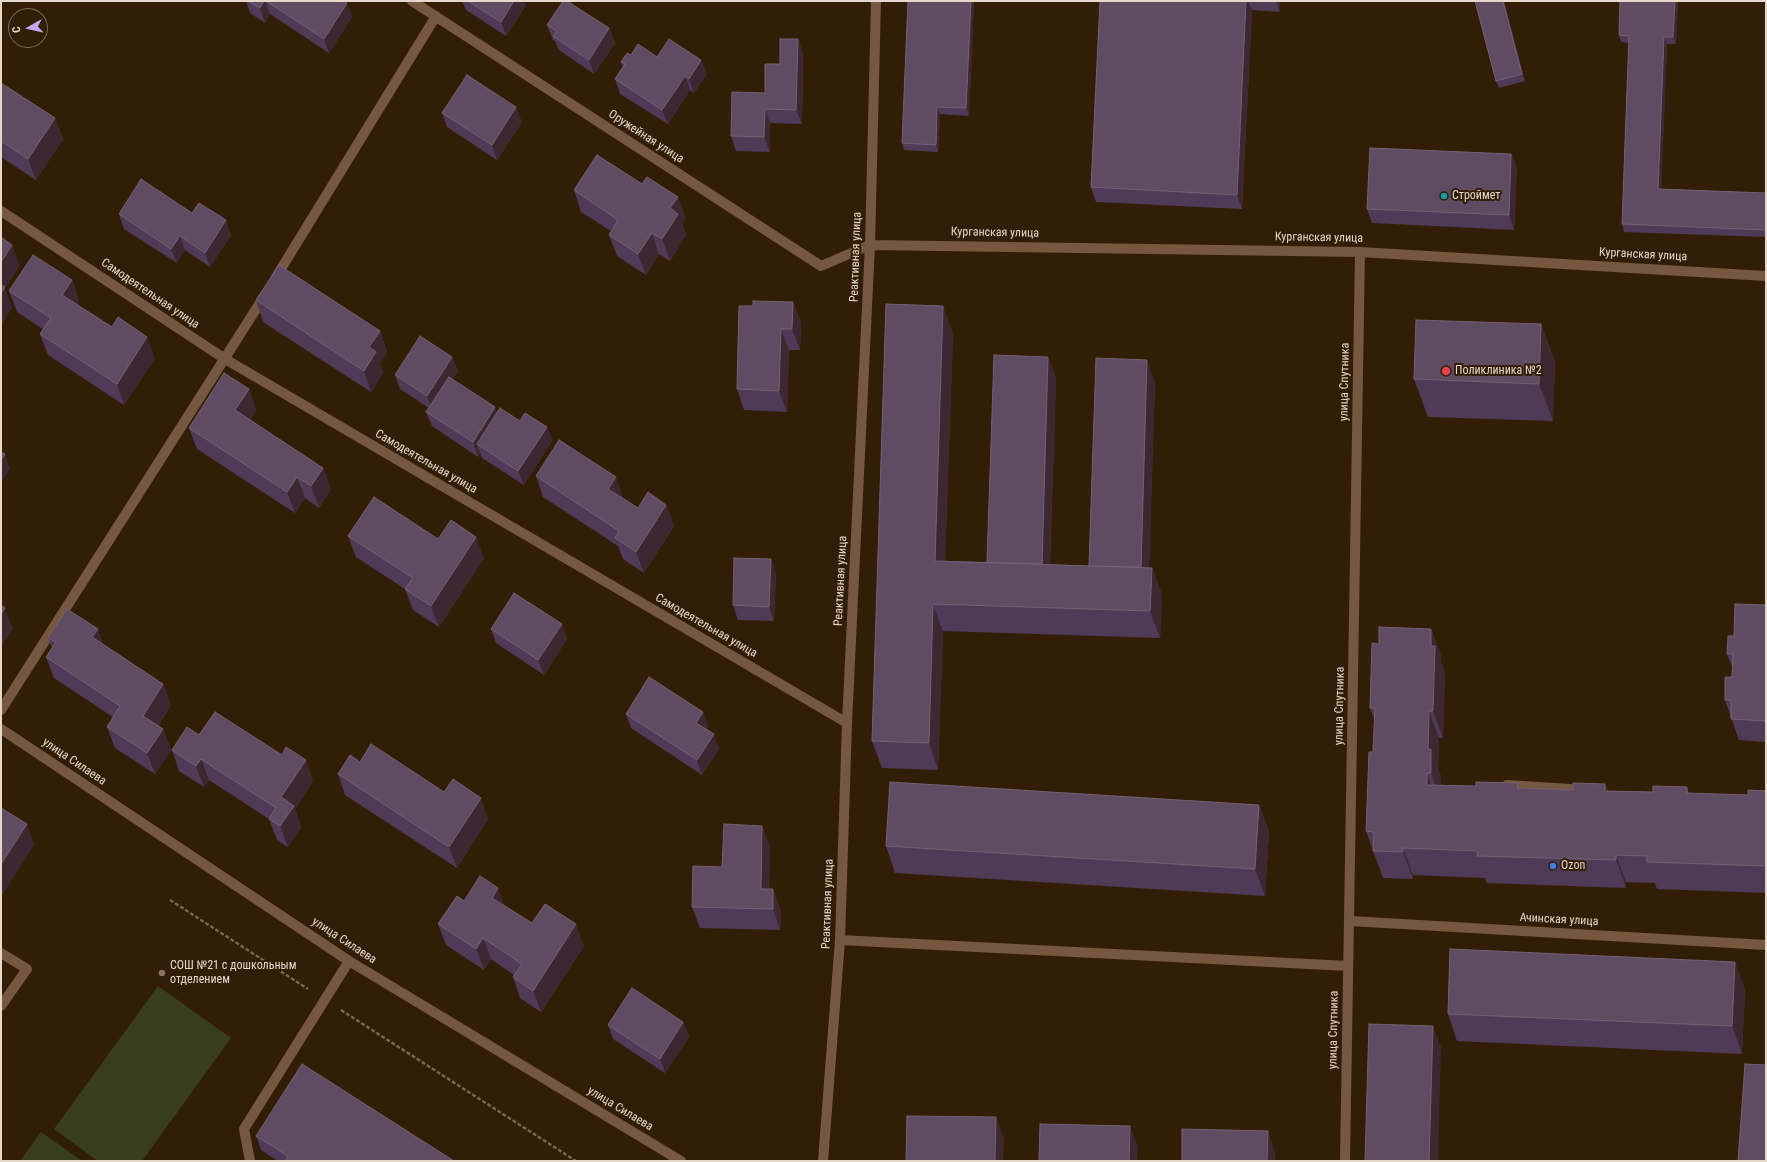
<!DOCTYPE html>
<meta charset="utf-8">
<style>
body{margin:0}
#map{position:relative;width:1767px;height:1162px;overflow:hidden;background:#321e07;font-family:"Roboto Condensed",sans-serif}
canvas{display:block}
.frame{position:absolute;inset:0;border:2px solid #e5d7ca;pointer-events:none}
.north{position:absolute;left:8px;top:8px;width:40px;height:40px;box-sizing:border-box;background:#321e07;border:1px solid #7a6855;border-radius:50%;rotate:262deg;font-size:11px;font-weight:700;line-height:16px;text-align:center;color:#e5d7ca}
.north::after{content:'';display:block;margin:auto;width:14px;height:18px;background:#c3a7f2;clip-path:polygon(50% 0,100% 100%,50% 72%,0 100%)}
</style>
<div id="map">
<canvas width="1767" height="1162"></canvas>
<div class="frame"></div>
<div class="north">С</div>
</div>
<script>
const ctx = document.querySelector('canvas').getContext('2d');
ctx.lineJoin = 'round';
function fill(path, color) {
  ctx.fillStyle = color;
  ctx.fill(path, 'evenodd');
}
function poly(rows) {
  const path = new Path2D();
  for (const r of rows) {
    path.moveTo(r[0], r[1]);
    for (let i = 2; i < r.length; i += 2) path.lineTo(r[i], r[i + 1]);
  }
  return path;
}
function trace(path, color, width, dash) {
  ctx.strokeStyle = color;
  ctx.lineWidth = width;
  ctx.lineCap = dash ? 'butt' : 'round';
  ctx.setLineDash(dash || []);
  ctx.stroke(path);
}
function label(font, color, halo, rows, align = 'center') {
  ctx.font = font + ' "Roboto Condensed",sans-serif';
  ctx.lineWidth = 4;
  ctx.setLineDash([]);
  ctx.textBaseline = 'middle';
  ctx.strokeStyle = halo;
  ctx.fillStyle = color;
  for (const [text, x, y, turn = 0] of rows) {
    ctx.save();
    ctx.translate(x, y);
    ctx.rotate((+turn || 0) * Math.PI / 180);
    ctx.textAlign = isNaN(turn) ? turn : align;
    if (halo) ctx.strokeText(text, 0, 0);
    ctx.fillText(text, 0, 0);
    ctx.restore();
  }
}
fill(poly([
 [158,986,231,1038,142,1161,98,1161,54,1129],
 [41,1132,82,1161,20,1161]
]), '#383d20');
trace(poly([
 [170,900,308,989],
 [341,1010,576,1161]
]), '#786653', 2.5, [4, 2]);
trace(poly([
 [412,1,821,266,870,245,1360,252,1766,276],
 [1,211,225,359,847,723],
 [276,277,436,16],
 [1,710,265,295],
 [1,729,349,961,681,1161],
 [1507,785,1586,790],
 [1350,921,1766,945],
 [840,940,1348,966],
 [1,953,27,969,1,1006],
 [250,1161,244,1129,349,961],
 [823,1161,840,940,847,723,870,245,876,1],
 [1345,1161,1360,252]
]), '#765840', 10);
fill(poly([
 [246,1,344,1,352,17,329,53,270,14,265,23,250,13],
 [462,1,525,1,526,5,506,36,466,10],
 [974,1,969,116,940,114,938,152,904,150,902,143],
 [1100,1,1280,1,1280,12,1252,10,1242,209,1096,202,1091,187],
 [1475,1,1504,1,1525,81,1499,88,1496,81],
 [1620,1,1678,1,1676,44,1667,44,1661,189,1766,193,1766,237,1624,232,1622,224,1629,43,1621,42,1619,35],
 [547,25,609,28,615,43,594,74,559,50,555,41,553,40],
 [798,39,803,54,802,124,770,123,770,152,736,151,731,136,765,93,780,64],
 [631,55,701,60,707,74,694,93,690,90,668,124,620,94,615,79,623,67,621,62],
 [1,83,55,118,63,139,36,180,1,157],
 [442,113,522,122,497,160,447,127],
 [1511,154,1517,168,1514,230,1372,223,1367,209],
 [574,190,686,218,682,223,686,235,670,261,659,254,646,275,617,256,609,235,611,231,581,212],
 [192,213,231,235,210,267,185,250,177,263,124,229,119,214],
 [72,280,79,301,77,305,155,358,124,405,48,355,40,334,43,329,17,312,9,291],
 [256,300,380,331,387,352,380,364,383,373,371,392,263,322],
 [793,302,801,323,800,350,789,350,787,412,744,410,737,389,753,306],
 [1541,324,1555,362,1553,421,1428,417,1414,379],
 [953,333,945,561,987,562,1056,378,1050,564,1089,566,1155,381,1149,568,1152,568,1162,595,1160,638,943,631,938,770,882,768,872,741],
 [452,357,458,371,452,379,497,412,520,421,547,427,552,441,524,485,482,458,480,453,478,457,432,426,426,412,429,408,400,389,395,375],
 [249,389,256,410,250,420,323,468,331,489,319,508,305,498,295,513,197,449,189,428],
 [536,476,623,498,638,508,666,505,674,526,644,573,623,559,618,546,543,497],
 [348,536,438,539,484,558,439,627,413,610,405,589,356,557],
 [771,559,776,574,774,621,738,620,733,605],
 [1766,605,1766,742,1739,740,1725,700,1732,677,1733,669,1727,654,1734,636],
 [491,629,567,639,544,675,496,643],
 [1431,629,1441,656,1441,662,1445,673,1443,738,1439,738,1438,768,1441,777,1441,785,1573,790,1605,784,1608,791,1653,792,1687,787,1689,794,1748,795,1766,791,1766,893,1657,889,1655,883,1626,882,1626,888,1487,883,1485,878,1413,875,1413,879,1383,878,1366,831,1373,752,1374,719,1370,708,1379,644],
 [48,638,103,644,163,684,171,705,158,726,163,729,171,750,155,774,115,748,107,727,113,717,54,678,46,657,52,648],
 [626,714,708,726,706,730,719,749,702,775,631,728],
 [199,735,313,781,295,809,301,827,288,847,277,840,269,819,209,780,204,787,179,771,172,750],
 [360,762,444,792,488,819,457,868,345,795,338,774],
 [1259,805,1269,832,1265,896,895,873,886,846],
 [762,826,770,847,769,889,773,889,781,911,780,930,700,928,692,907,722,867],
 [464,901,505,906,532,923,584,946,541,1012,520,998,513,977,514,975,491,959,484,970,446,945,438,924],
 [1745,989,1742,1054,1457,1041,1448,1014],
 [683,1022,689,1037,665,1073,613,1039,608,1025],
 [256,1136,454,1161,278,1161,261,1150]
]), '#4f3b57');
fill(poly([
 [264,1,265,1,270,14,265,23,260,8],
 [514,1,525,1,526,5,506,36,501,22],
 [971,1,974,1,969,116,966,108],
 [1246,1,1248,1,1252,10,1242,209,1237,195],
 [1276,1,1280,1,1280,12],
 [1503,1,1504,1,1525,81,1522,74],
 [1675,1,1678,1,1676,44,1673,37],
 [347,3,352,17,329,53,324,39],
 [609,28,615,43,594,74,589,60],
 [1664,37,1667,44,1661,196,1658,189],
 [798,39,803,54,802,124,796,110],
 [701,60,707,74,694,93,689,79],
 [685,76,690,90,668,124,662,110],
 [516,107,522,122,497,160,492,145],
 [937,107,940,114,938,152,936,145],
 [765,109,770,123,770,152,764,137],
 [55,118,63,139,36,180,28,159],
 [1511,154,1517,168,1514,230,1509,215],
 [678,197,686,218,682,223,686,235,670,261,662,239,670,208],
 [226,220,231,235,210,267,205,253],
 [652,233,659,254,646,275,638,254],
 [180,236,185,250,177,263,171,249],
 [12,245,20,266,5,288,12,308,1,325,1,262],
 [72,280,79,301,70,316,62,295],
 [793,302,801,323,800,350,792,329],
 [943,306,953,333,944,588,935,561],
 [1541,324,1555,362,1553,421,1539,384],
 [781,329,789,350,787,412,779,391],
 [380,331,387,352,380,364,383,373,371,392,364,371,369,347],
 [147,337,155,358,124,405,117,384],
 [452,357,458,371,432,410,427,396],
 [1048,357,1056,378,1049,589,1042,568],
 [1147,360,1155,381,1148,594,1141,572],
 [249,389,256,410,243,431,235,410],
 [495,407,501,422,477,444,480,453,478,457,473,442],
 [547,427,552,441,524,485,518,471],
 [5,454,10,469,1,482,1,460],
 [323,468,331,489,319,508,311,486],
 [297,477,305,498,295,513,287,492],
 [616,477,623,498,616,510,608,489],
 [666,505,674,526,644,573,636,552],
 [476,537,484,558,439,627,431,606],
 [771,559,776,574,774,621,769,607],
 [1152,568,1162,595,1160,638,1150,611],
 [933,604,943,631,938,770,929,743],
 [5,608,13,629,1,647,1,614],
 [562,624,567,639,544,675,538,660],
 [98,629,105,650,92,637],
 [1431,629,1441,656,1441,662,1445,673,1443,738,1433,711,1431,646],
 [163,684,171,705,150,737,143,716],
 [1429,711,1439,738,1438,768,1441,777,1441,801,1431,773,1428,749],
 [703,712,708,726,701,737,696,723],
 [163,729,171,750,155,774,147,753],
 [714,734,719,749,702,775,697,760],
 [201,759,209,780,204,787,196,766],
 [306,760,313,781,295,809,301,827,288,847,280,826,281,797],
 [1427,773,1437,801,1427,785],
 [1605,784,1615,811,1605,791],
 [481,798,488,819,457,868,449,847],
 [1259,805,1269,832,1265,896,1255,869],
 [27,824,34,845,1,897,1,864],
 [762,826,770,847,768,910,761,889],
 [1403,848,1413,875,1413,879,1403,852],
 [1616,855,1626,882,1626,888,1616,860],
 [498,888,506,909,492,898],
 [773,889,781,911,780,930,773,909],
 [576,924,584,946,541,1012,533,991],
 [483,938,491,959,484,970,476,949],
 [1735,962,1745,989,1742,1054,1732,1026],
 [683,1022,689,1037,665,1073,660,1059],
 [1433,1026,1441,1047,1438,1161,1429,1161],
 [996,1117,1004,1138,1003,1161,995,1161],
 [1130,1126,1138,1147,1137,1161,1129,1161],
 [1268,1131,1275,1152,1275,1161,1267,1161]
]), '#3d2832');
const building = poly([
 [248,1,264,1,260,8,248,1],
 [266,1,344,1,347,3,324,39,266,1],
 [468,1,514,1,501,22,468,1],
 [563,1,567,1,609,28,589,60,553,36,557,31,547,25,563,1],
 [908,1,971,1,966,108,937,107,936,145,902,143,908,1],
 [1100,1,1246,1,1237,195,1091,187,1100,1],
 [1475,1,1503,1,1522,74,1496,81,1475,1],
 [1620,1,1675,1,1673,37,1664,37,1658,189,1766,193,1766,230,1622,224,1629,36,1619,35,1620,1],
 [669,39,701,60,689,79,685,76,662,110,615,79,625,64,621,62,627,53,631,55,638,44,657,57,669,39],
 [780,39,798,39,796,110,765,109,764,137,731,136,732,92,765,93,765,64,780,64,780,39],
 [467,75,516,107,492,145,442,113,467,75],
 [1,83,55,118,28,159,1,141,1,83],
 [1370,148,1511,154,1509,215,1367,209,1370,148],
 [597,155,642,184,647,177,678,197,670,208,678,214,662,239,652,233,638,254,609,235,618,220,574,190,597,155],
 [141,179,192,213,199,203,226,220,205,253,180,236,171,249,119,214,141,179],
 [1,237,12,245,1,262,1,237],
 [33,255,72,280,62,295,112,327,118,317,147,337,117,384,40,334,51,318,9,291,33,255],
 [279,265,380,331,369,347,376,352,364,371,256,300,279,265],
 [1,285,5,287,1,293,1,285],
 [753,301,793,302,792,329,781,329,779,391,737,389,739,306,753,306,753,301],
 [886,304,943,306,935,561,1152,568,1150,611,933,604,929,743,872,741,886,304],
 [1416,320,1541,324,1539,384,1414,379,1416,320],
 [420,336,452,357,427,396,395,375,420,336],
 [994,355,1048,357,1042,564,987,562,994,355],
 [1096,358,1147,360,1141,567,1089,566,1096,358],
 [224,373,249,389,235,410,323,468,311,486,297,477,287,492,189,428,224,373],
 [449,377,495,407,473,442,426,412,449,377],
 [500,408,520,421,525,413,547,427,518,471,477,444,500,408],
 [559,440,616,477,608,489,638,508,648,492,666,505,636,552,615,538,619,531,536,476,559,440],
 [1,452,5,454,1,460,1,452],
 [374,497,438,539,451,520,476,537,431,606,405,589,413,578,348,536,374,497],
 [734,558,771,559,769,607,733,605,734,558],
 [514,593,562,624,538,660,491,629,514,593],
 [1735,604,1766,605,1766,721,1731,719,1731,700,1725,700,1725,677,1732,677,1733,654,1727,654,1728,636,1734,636,1735,604],
 [1,605,5,608,1,614,1,605],
 [67,609,98,629,92,637,163,684,143,716,163,729,147,753,107,727,120,706,46,657,56,642,48,638,67,609],
 [1379,627,1431,629,1431,646,1435,646,1433,711,1429,711,1428,749,1431,749,1431,773,1427,773,1427,785,1476,786,1476,782,1518,783,1517,788,1573,790,1573,783,1605,784,1605,791,1653,792,1653,786,1687,787,1687,793,1748,795,1748,790,1766,791,1766,866,1647,862,1647,856,1616,855,1616,860,1477,856,1478,851,1403,848,1403,852,1373,851,1374,832,1366,831,1369,752,1373,752,1375,708,1370,708,1372,643,1379,644,1379,627],
 [649,677,703,712,696,723,714,734,697,760,626,714,649,677],
 [215,712,282,755,286,747,306,760,281,797,294,806,280,826,269,819,276,808,201,759,196,766,172,750,187,727,199,735,215,712],
 [371,744,444,792,453,779,481,798,449,847,338,774,350,755,360,762,371,744],
 [890,782,1259,805,1255,869,886,846,890,782],
 [1,808,27,824,1,864,1,808],
 [724,824,762,826,761,889,773,889,773,909,692,907,693,866,722,867,724,824],
 [480,876,498,888,492,898,532,923,545,904,576,924,533,991,513,977,522,964,483,938,476,949,438,924,457,896,464,901,480,876],
 [1450,949,1735,962,1732,1026,1448,1014,1450,949],
 [632,988,683,1022,660,1059,608,1025,632,988],
 [1369,1024,1433,1026,1429,1161,1365,1161,1369,1024],
 [302,1064,454,1161,286,1161,288,1156,256,1136,302,1064],
 [1745,1064,1766,1065,1766,1161,1738,1161,1745,1064],
 [907,1116,996,1117,995,1161,906,1161,907,1116],
 [1040,1124,1130,1126,1129,1161,1039,1161,1040,1124],
 [1182,1129,1268,1131,1267,1161,1182,1161,1182,1129]
]);
fill(building, '#5f4c63');
trace(building, '#746173', 1);
for (const [x, y, r, color] of [
 [1444,196,4,"#0f9aa8"],
 [1446,371,5,"#e0444e"],
 [1553,866,4,"#3f7fe0"],
 [162,973,4,"#8d6e63"]
]) {
  const dot = new Path2D();
  dot.arc(x, y, r, 0, 2 * Math.PI);
  ctx.fillStyle = color;
  ctx.fill(dot);
  trace(dot, '#321e07', 1.5);
}
label('12px', '#e5d7ca', '#321e07', [
 ["Оружейная улица",646,137,33],
 ["Курганская улица",995,233,1],
 ["Курганская улица",1319,238,1],
 ["Курганская улица",1643,255,3],
 ["Реактивная улица",856,257,-88],
 ["Самодеятельная улица",150,294,34],
 ["улица Спутника",1345,382,-89],
 ["Самодеятельная улица",426,462,30],
 ["Реактивная улица",841,581,-87],
 ["Самодеятельная улица",706,626,30],
 ["улица Спутника",1340,706,-89],
 ["улица Силаева",74,762,34],
 ["Реактивная улица",828,904,-88],
 ["Ачинская улица",1559,920,3],
 ["улица Силаева",344,941,33],
 ["улица Спутника",1334,1030,-89],
 ["улица Силаева",620,1109,31]
]);
label('12px', '#e5d7ca', '#321e07', [
 ["Строймет",1452,196],
 ["Поликлиника №2",1455,371],
 ["Ozon",1561,866],
 ["СОШ №21 с дошкольным",170,966],
 ["отделением",170,980]
], 'left');
</script>
